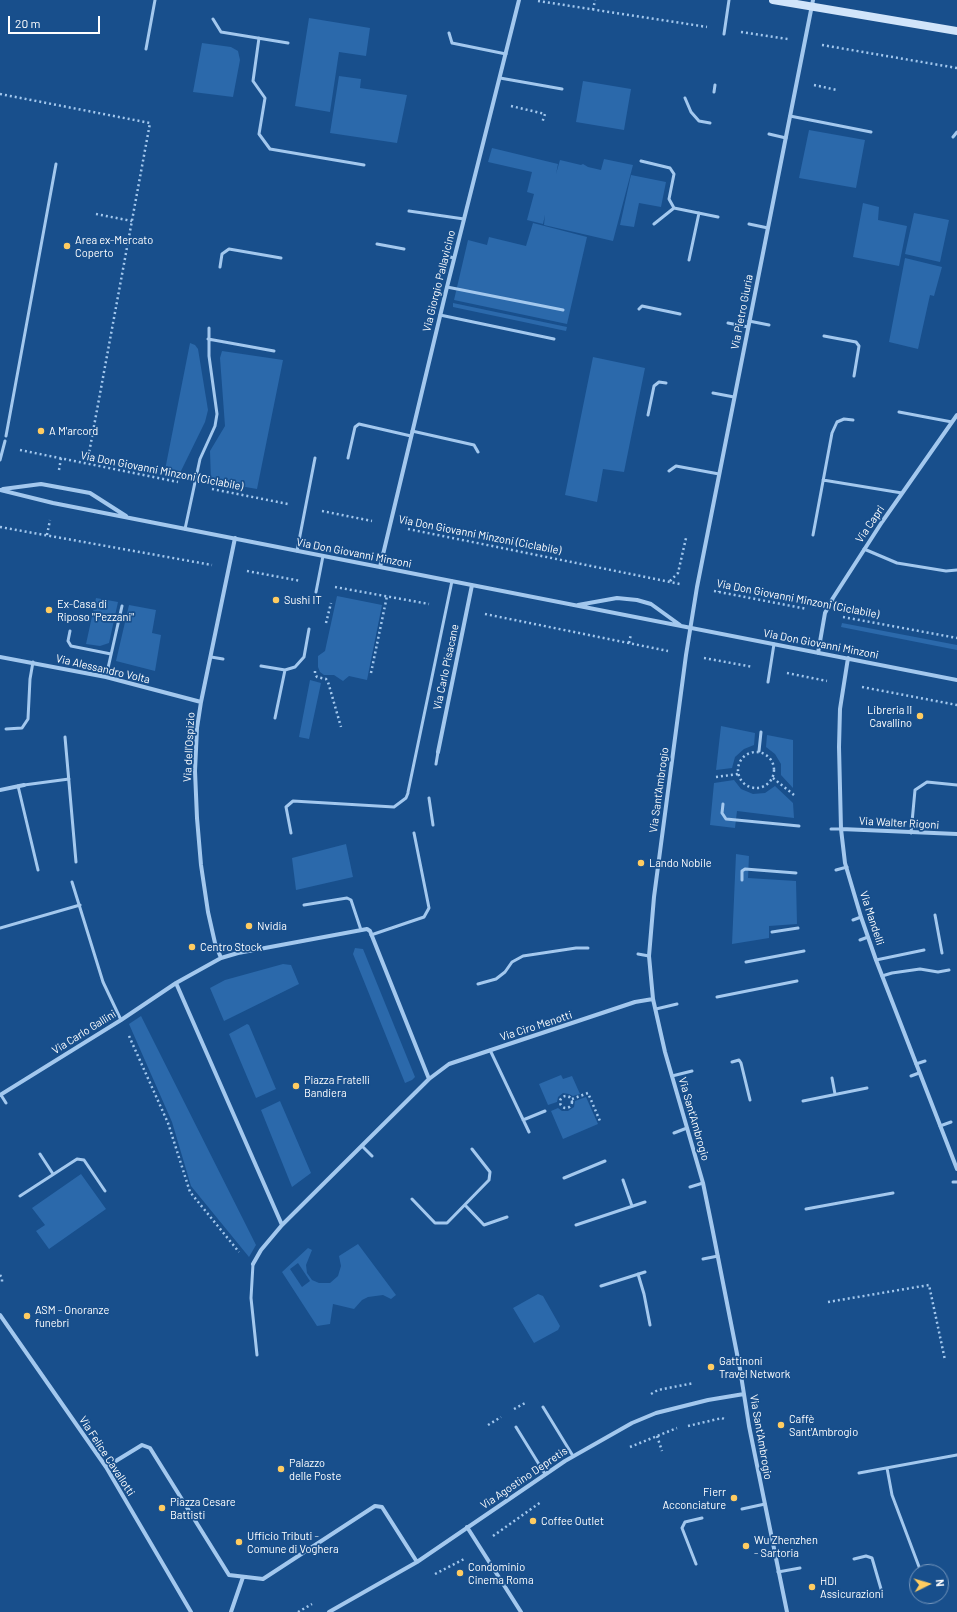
<!DOCTYPE html>
<meta charset="utf-8">
<style>
body{margin:0}
#map{position:relative;width:957px;height:1612px;overflow:hidden;background:#184f8c;font-family:Barlow,sans-serif}
canvas{display:block}
.north{position:absolute;left:909px;top:1564px;width:40px;height:40px;box-sizing:border-box;background:#184f8c;border:1px solid #7495ba;border-radius:50%;rotate:85deg;font-size:11px;font-weight:700;line-height:16px;text-align:center;color:#fff}
.north::after{content:'';display:block;margin:auto;width:14px;height:18px;background:#ffcc61;clip-path:polygon(50% 0,100% 100%,50% 72%,0 100%)}
.scale{position:absolute;left:8px;top:16px;width:92px;height:18px;box-sizing:border-box;border:2px solid #fff;border-top:0;padding-left:5px;font-size:12px;line-height:14px;white-space:nowrap;color:#fff;-webkit-text-stroke:3px #184f8c;paint-order:stroke}
</style>
<div id="map">
<canvas width="957" height="1612"></canvas>
<div class="north">N</div>
<div class="scale">20 m</div>
</div>
<script>
const ctx = document.querySelector('canvas').getContext('2d');
ctx.lineJoin = 'round';
function fill(path, color) {
  ctx.fillStyle = color;
  ctx.fill(path, 'evenodd');
}
function poly(rows) {
  const path = new Path2D();
  for (const r of rows) {
    if (r.length === 3) {
      path.moveTo(r[0] + r[2], r[1]);
      path.arc(r[0], r[1], r[2], 0, 2 * Math.PI);
      continue;
    }
    path.moveTo(r[0], r[1]);
    for (let i = 2; i < r.length; i += 2) path.lineTo(r[i], r[i + 1]);
  }
  return path;
}
function trace(path, color, width, dash) {
  ctx.strokeStyle = color;
  ctx.lineWidth = width;
  ctx.lineCap = dash ? 'butt' : 'round';
  ctx.setLineDash(dash || []);
  ctx.stroke(path);
}
function label(font, color, halo, rows, align = 'center') {
  ctx.font = font + ' Barlow,sans-serif';
  ctx.lineWidth = 3.5;
  ctx.setLineDash([]);
  ctx.textBaseline = 'middle';
  ctx.strokeStyle = halo;
  ctx.fillStyle = color;
  for (const [text, x, y, turn = 0] of rows) {
    ctx.save();
    ctx.translate(x, y);
    ctx.rotate((+turn || 0) * Math.PI / 180);
    ctx.textAlign = isNaN(turn) ? turn : align;
    if (halo) ctx.strokeText(text, 0, 0);
    ctx.fillText(text, 0, 0);
    ctx.restore();
  }
}
fill(poly([
 [309,18,370,28,366,56,339,52,330,112,295,106],
 [202,43,231,47,238,51,240,60,233,97,193,92],
 [339,76,361,79,360,88,407,95,397,143,330,133],
 [583,81,631,89,624,130,576,122],
 [809,130,865,140,856,188,799,178],
 [492,148,558,164,556,174,560,160,581,165,583,164,588,167,601,170,604,159,633,165,613,241,544,225,545,215,543,224,527,220,534,194,527,192,532,172,488,162],
 [631,175,666,182,661,207,639,203,634,227,620,225],
 [863,203,879,207,878,220,907,226,899,266,853,257],
 [914,213,949,220,940,262,905,254],
 [533,223,587,237,567,324,454,300,468,240,487,245,489,237,526,246],
 [905,258,942,267,934,296,930,295,918,349,889,342],
 [453,303,567,327,566,331,453,307],
 [190,343,195,345,198,349,208,410,205,422,180,473,165,470],
 [222,351,283,360,257,489,211,481,210,451,225,426,220,358],
 [593,357,645,368,624,472,603,469,597,502,565,495],
 [337,596,382,605,367,680,349,676,343,681,334,675,324,675,320,672,318,667,318,656,325,651],
 [96,598,118,602,109,643,100,646,86,644],
 [129,605,156,610,152,633,161,635,155,671,116,661],
 [842,623,957,645,957,650,841,627],
 [310,680,321,683,309,739,299,737],
 [721,726,755,733,754,745,744,749,735,757,732,768,716,770],
 [767,735,793,740,793,788,781,775,781,764,775,754,766,747],
 [734,780,741,789,753,794,765,793,775,786,793,803,794,818,737,811,735,828,710,825,714,783],
 [346,844,353,877,296,890,292,858],
 [736,854,749,856,748,878,796,881,797,924,769,926,769,938,732,944],
 [355,948,363,949,415,1077,412,1080,405,1083,353,954],
 [283,964,291,965,299,984,224,1021,210,988,225,980],
 [141,1016,256,1245,249,1257,191,1186,172,1122,129,1024],
 [247,1024,249,1025,276,1089,256,1098,229,1034],
 [561,1075,563,1079,572,1076,580,1094,573,1096,569,1094,563,1093,558,1097,557,1102,548,1105,539,1084],
 [586,1097,598,1124,563,1139,551,1111,558,1108,562,1111,568,1111,574,1107,575,1101],
 [280,1101,311,1173,292,1187,261,1110],
 [81,1174,106,1209,49,1249,36,1231,45,1225,32,1208],
 [358,1244,396,1295,391,1299,383,1295,368,1297,362,1300,354,1309,333,1304,330,1324,317,1326,282,1272,308,1248,312,1250,306,1265,307,1273,312,1280,319,1283,330,1283,338,1276,341,1266,339,1256],
 [298,1263,310,1281,302,1287,290,1269],
 [538,1294,543,1296,560,1326,558,1330,534,1343,513,1308]
]), '#2b69ab');
trace(poly([
 [538,1,707,27],
 [593,10,595,0],
 [741,32,788,39],
 [822,45,957,68],
 [814,85,837,90],
 [0,94,150,123,87,464],
 [511,106,545,114,542,123],
 [96,214,132,221],
 [20,450,178,482],
 [59,470,61,458],
 [212,489,288,504],
 [322,511,372,521],
 [0,527,212,565],
 [408,529,680,584],
 [47,535,50,520],
 [247,571,301,581],
 [670,581,678,573,686,538],
 [719,581,719,592],
 [335,587,429,604],
 [714,591,807,609],
 [485,614,668,651],
 [843,617,957,638],
 [326,623,331,603],
 [629,643,631,634],
 [704,658,753,667],
 [315,671,315,674,317,677,326,679,328,682,341,727],
 [371,673,387,596],
 [787,673,827,681],
 [862,687,957,705],
 [756,770,18],
 [716,777,738,774],
 [773,778,794,795],
 [129,1036,168,1123,190,1192,239,1252],
 [566,1102,6],
 [572,1099,588,1093,600,1121],
 [0,1275,2,1278,2,1282,0,1283],
 [828,1302,929,1285,945,1360],
 [651,1394,658,1390,694,1383],
 [514,1409,527,1402],
 [488,1425,501,1417],
 [688,1426,722,1418,724,1419],
 [657,1436,662,1451],
 [630,1447,677,1428],
 [493,1536,541,1502],
 [435,1574,466,1558],
 [298,1612,312,1604]
]), '#a3c8ee', 2.5, [2, 3]);
trace(poly([
 [213,19,221,32,288,43],
 [449,33,452,43,506,54],
 [724,34,729,0],
 [259,38,253,81,265,98,259,134,270,149,364,165],
 [146,49,155,0],
 [500,78,562,89],
 [714,92,715,85],
 [685,98,691,112,699,121,710,123],
 [790,116,871,132],
 [769,134,786,138],
 [953,137,957,132],
 [641,161,670,168,674,174,669,199,674,208,718,217],
 [409,211,464,219],
 [654,224,674,208],
 [749,224,768,228],
 [377,244,404,249],
 [446,256,454,258],
 [689,260,699,213],
 [220,267,222,254,229,249,281,258],
 [447,287,563,310],
 [639,309,642,306,680,314],
 [440,315,554,339],
 [749,321,769,325],
 [728,323,748,327],
 [824,336,856,342,859,346,854,376],
 [208,339,274,351],
 [713,393,734,397],
 [899,412,952,422],
 [648,415,654,386,659,382,666,383],
 [412,431,474,445,478,452],
 [6,436,56,164],
 [348,458,355,427,359,424,411,436],
 [0,460,5,441],
 [669,471,676,466,719,474],
 [823,480,902,493],
 [185,529,200,459,215,426,217,414,209,356,209,328],
 [813,535,832,433,837,422,844,419,853,420],
 [864,549,897,563,946,571,957,570],
 [297,551,315,458],
 [316,592,323,556],
 [70,631,68,641,71,646,111,654],
 [211,657,223,659],
 [261,666,285,670,295,667,304,657,309,629],
 [106,677,122,606],
 [768,682,774,644],
 [275,718,285,670],
 [6,729,22,728,28,719,30,679,33,662],
 [65,737,76,862],
 [759,751,761,732],
 [436,764,438,752],
 [24,785,69,779],
 [18,786,38,870],
 [408,792,452,581],
 [429,798,433,825],
 [723,804,722,813,726,819,799,826],
 [831,829,841,829],
 [291,833,286,807,293,801,394,807,406,798,408,793],
 [911,833,915,790,927,782,957,785],
 [836,870,847,867],
 [742,880,742,871,745,869,796,873],
 [72,882,103,982,121,1020],
 [304,905,347,898,351,900,361,930],
 [935,915,942,953],
 [853,920,861,917],
 [0,928,80,905],
 [772,932,798,928],
 [371,935,424,917,429,908,414,833],
 [860,940,868,937],
 [638,954,649,956],
 [876,960,924,950],
 [746,962,804,951],
 [882,976,892,973,920,969,938,972,949,970],
 [478,984,496,979,505,972,512,962,523,956,576,948,588,948],
 [717,997,797,981],
 [656,1009,677,1004],
 [490,1050,529,1132],
 [732,1062,739,1060,741,1063,750,1100],
 [916,1064,925,1061],
 [672,1076,692,1071],
 [911,1076,919,1073],
 [832,1078,835,1094],
 [1,1095,6,1103],
 [803,1101,867,1088],
 [523,1120,545,1111],
 [940,1126,951,1122],
 [674,1133,687,1128],
 [362,1146,372,1156],
 [40,1154,53,1174],
 [564,1178,605,1161],
 [623,1180,632,1206],
 [953,1182,957,1182],
 [690,1187,703,1183],
 [20,1196,77,1159,84,1160,105,1191],
 [412,1199,435,1223,447,1223,489,1180,490,1172,472,1149],
 [465,1205,484,1225,507,1217],
 [806,1209,893,1193],
 [576,1225,645,1202],
 [703,1259,718,1256],
 [253,1264,251,1298,257,1355],
 [638,1274,644,1294,650,1325],
 [601,1286,645,1272],
 [543,1407,573,1456],
 [516,1427,545,1474],
 [887,1468,892,1495,921,1572],
 [859,1473,957,1455],
 [742,1509,765,1504],
 [854,1559,866,1556,872,1558,881,1589],
 [696,1564,682,1528,685,1522,702,1518],
 [778,1572,800,1568]
]), '#a3c8ee', 3);
trace(poly([
 [3,489,41,484,90,493,126,516],
 [0,490,53,503,957,680],
 [380,567,447,287,519,0],
 [578,605,617,598,637,600,651,604,680,625],
 [818,653,825,613,833,598,882,522,957,415],
 [0,657,106,677,201,702],
 [848,658,840,709,839,747,841,829,845,863,861,917,876,960,957,1169],
 [438,752,472,585],
 [0,790,24,785],
 [841,829,957,834],
 [367,929,370,931,429,1079,282,1225,176,983,221,958,238,953,367,929],
 [221,958,215,943,208,912,201,865,197,818,195,771,197,728,201,702,235,538],
 [429,1079,449,1064,635,1002,653,999],
 [0,1095,121,1020,176,983],
 [253,1264,261,1250,282,1225],
 [0,1315,106,1467,191,1612],
 [106,1467,142,1445,150,1448,229,1575,263,1579,375,1506,382,1507,417,1562],
 [467,1527,521,1612],
 [231,1612,243,1577],
 [329,1612,417,1562,565,1461,632,1423,656,1413,708,1400,744,1394],
 [787,1612,749,1426,740,1369,712,1227,703,1183,665,1052,653,999,649,956,654,897,686,655,697,587,813,0]
]), '#a3c8ee', 4);
trace(poly([
 [773,0,957,31]
]), '#d0e4fa', 8);
for (const [x, y, r, color] of [
 [67,246,4,"#ffcc61"],
 [41,431,4,"#ffcc61"],
 [276,600,4,"#ffcc61"],
 [49,610,4,"#ffcc61"],
 [920,716,4,"#ffcc61"],
 [641,863,4,"#ffcc61"],
 [249,926,4,"#ffcc61"],
 [192,947,4,"#ffcc61"],
 [296,1086,4,"#ffcc61"],
 [27,1316,4,"#ffcc61"],
 [711,1367,4,"#ffcc61"],
 [781,1425,4,"#ffcc61"],
 [281,1469,4,"#ffcc61"],
 [734,1498,4,"#ffcc61"],
 [162,1508,4,"#ffcc61"],
 [533,1521,4,"#ffcc61"],
 [239,1542,4,"#ffcc61"],
 [746,1546,4,"#ffcc61"],
 [460,1573,4,"#ffcc61"],
 [812,1587,4,"#ffcc61"]
]) {
  const dot = new Path2D();
  dot.arc(x, y, r, 0, 2 * Math.PI);
  ctx.fillStyle = color;
  ctx.fill(dot);
  trace(dot, '#184f8c', 1.5);
}
label('11px', '#fff', '#184f8c', [
 ["Area ex-Mercato",75,240],
 ["Coperto",75,253],
 ["A M'arcord",49,431],
 ["Sushi IT",284,600],
 ["Ex-Casa di",57,604],
 ["Riposo \"Pezzani\"",57,617],
 ["Libreria Il",912,710,"right"],
 ["Cavallino",912,723,"right"],
 ["Lando Nobile",649,863],
 ["Nvidia",257,926],
 ["Centro Stock",200,947],
 ["Piazza Fratelli",304,1080],
 ["Bandiera",304,1093],
 ["ASM - Onoranze",35,1310],
 ["funebri",35,1323],
 ["Gattinoni",719,1361],
 ["Travel Network",719,1374],
 ["Caffè",789,1419],
 ["Sant'Ambrogio",789,1432],
 ["Palazzo",289,1463],
 ["delle Poste",289,1476],
 ["Fierr",726,1492,"right"],
 ["Acconciature",726,1505,"right"],
 ["Piazza Cesare",170,1502],
 ["Battisti",170,1515],
 ["Coffee Outlet",541,1521],
 ["Ufficio Tributi -",247,1536],
 ["Comune di Voghera",247,1549],
 ["Wu Zhenzhen",754,1540],
 ["- Sartoria",754,1553],
 ["Condominio",468,1567],
 ["Cinema Roma",468,1580],
 ["HDI",820,1581],
 ["Assicurazioni",820,1594]
], 'left');
label('11px', '#fff', '#184f8c', [
 ["Via Giorgio Pallavicino",439,281,-76],
 ["Via Pietro Giuria",742,312,-79],
 ["Via Don Giovanni Minzoni (Ciclabile)",162,471,11],
 ["Via Capri",870,524,-56],
 ["Via Don Giovanni Minzoni (Ciclabile)",480,535,11],
 ["Via Don Giovanni Minzoni",354,553,11],
 ["Via Don Giovanni Minzoni (Ciclabile)",798,599,11],
 ["Via Don Giovanni Minzoni",821,644,11],
 ["Via Carlo Pisacane",446,667,-78],
 ["Via Alessandro Volta",103,669,13],
 ["Via dell'Ospizio",189,747,-87],
 ["Via Sant'Ambrogio",659,790,-82],
 ["Via Walter Rigoni",899,823,3],
 ["Via Mandelli",872,918,72],
 ["Via Ciro Menotti",536,1026,-18],
 ["Via Carlo Gallini",84,1032,-32],
 ["Via Sant'Ambrogio",694,1119,74],
 ["Via Sant'Ambrogio",761,1437,80],
 ["Via Felice Cavallotti",107,1456,57],
 ["Via Agostino Depretis",524,1478,-34]
]);
</script>
